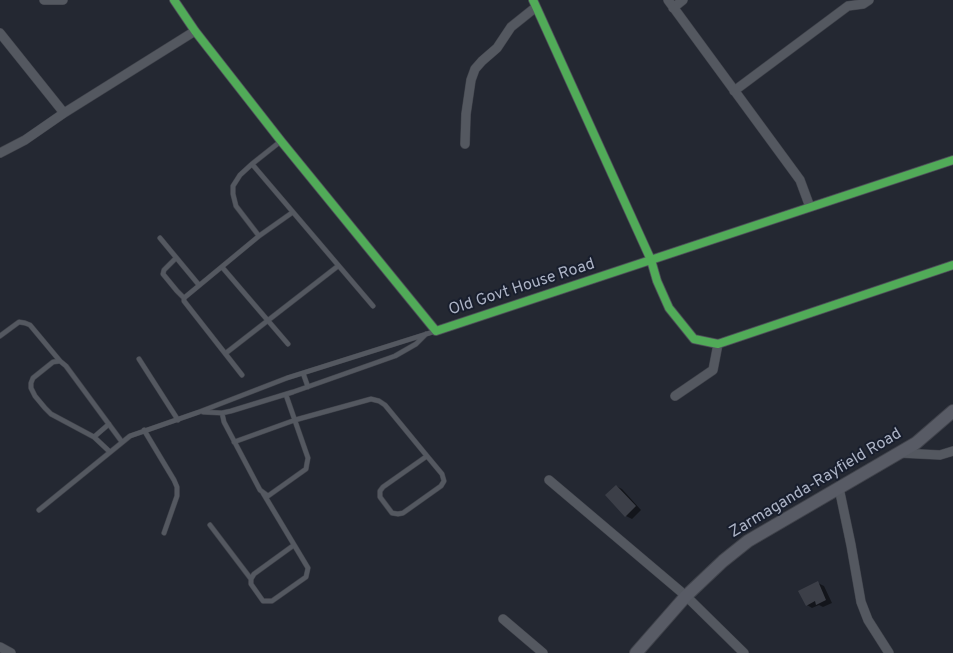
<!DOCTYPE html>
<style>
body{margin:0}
canvas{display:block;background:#242832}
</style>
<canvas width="953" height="653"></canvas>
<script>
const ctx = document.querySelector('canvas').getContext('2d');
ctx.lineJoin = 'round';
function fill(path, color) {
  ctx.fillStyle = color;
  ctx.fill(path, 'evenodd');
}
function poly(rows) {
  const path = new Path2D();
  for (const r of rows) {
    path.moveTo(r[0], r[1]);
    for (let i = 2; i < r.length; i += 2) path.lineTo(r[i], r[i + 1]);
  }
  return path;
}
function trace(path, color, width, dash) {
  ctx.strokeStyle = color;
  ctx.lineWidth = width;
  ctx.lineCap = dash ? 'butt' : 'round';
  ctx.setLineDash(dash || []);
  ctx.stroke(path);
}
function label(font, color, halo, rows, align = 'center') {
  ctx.font = font + ' Overpass,sans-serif';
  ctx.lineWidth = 4;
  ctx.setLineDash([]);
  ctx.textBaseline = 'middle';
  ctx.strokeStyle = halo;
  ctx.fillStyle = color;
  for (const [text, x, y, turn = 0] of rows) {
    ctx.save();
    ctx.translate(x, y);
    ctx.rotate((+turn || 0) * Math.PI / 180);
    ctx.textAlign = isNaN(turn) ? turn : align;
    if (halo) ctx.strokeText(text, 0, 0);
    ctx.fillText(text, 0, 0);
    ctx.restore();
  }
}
fill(poly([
 [616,486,622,489,641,510,632,519,626,516],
 [818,583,824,586,832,603,823,607,819,605,812,608,807,605]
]), '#0007');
fill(poly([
 [616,485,636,506,625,517,605,495],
 [818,581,826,600,816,605,815,601,806,606,798,591]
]), '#3c3f48');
const lane = poly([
 [252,164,373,306],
 [259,236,236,206,233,194,233,186,240,175,252,164,281,141],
 [160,238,199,285],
 [176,258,164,270,163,274,177,291,184,298],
 [222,267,288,344],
 [0,336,19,322,25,323,30,325,60,361],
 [226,353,338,266],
 [139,359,178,420],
 [303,373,308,387],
 [242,375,184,301,184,298,259,236,293,212],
 [203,412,222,413,231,411,293,392,395,356,416,344,426,334],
 [222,413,224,422,260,490,268,496,306,469,307,463,308,458,286,395],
 [144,430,174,480,177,487,177,496,164,533],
 [94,437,109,424],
 [234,442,295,420,371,399,379,401,385,405,427,456,442,474,444,481,441,486,403,513,398,514,392,513,380,497,380,491,383,487,427,456],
 [110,452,94,437,51,414,45,408,35,396,31,388,31,383,33,378,53,362,60,361,66,366,122,442],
 [263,493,308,568,306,577,272,601,263,601,251,584,251,579,254,574,294,545],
 [39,510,130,436,199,412,287,378,436,331],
 [210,525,251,579]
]);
const street = poly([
 [44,0,63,0],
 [174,0,195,31,281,141,436,331,953,160],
 [533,0,651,260,657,281,669,308,694,339,718,344,953,265],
 [668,0,800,180,810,207],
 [673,8,683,0],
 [0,33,64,113],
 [734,91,848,6,863,4,869,0],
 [465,144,466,114,471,80,475,69,482,61,497,48,511,27,536,7],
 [0,153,25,140,64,113,195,31],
 [675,396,713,370,718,344],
 [900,453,940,455,953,451],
 [549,480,686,596,744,653],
 [839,488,851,545,861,602,868,620,889,653],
 [503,619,543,653],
 [0,647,11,653]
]);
const secondary = poly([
 [636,653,686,596,723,561,748,541,916,443,953,411]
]);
trace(lane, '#40434b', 5.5);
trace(street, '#40434b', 10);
trace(secondary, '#40434b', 14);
trace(lane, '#545860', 4.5);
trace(street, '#545860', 9);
trace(secondary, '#585b65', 12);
trace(poly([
 [174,0,195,31,281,141,436,331,953,160],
 [533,0,651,260,657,281,669,308,694,339,718,344,953,265]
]), '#51ab58', 8);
label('16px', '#acb3c5', '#181e2d', [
 ["Old Govt House Road",522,288,-18],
 ["Zarmaganda-Rayfield Road",816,484,-31]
]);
</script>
